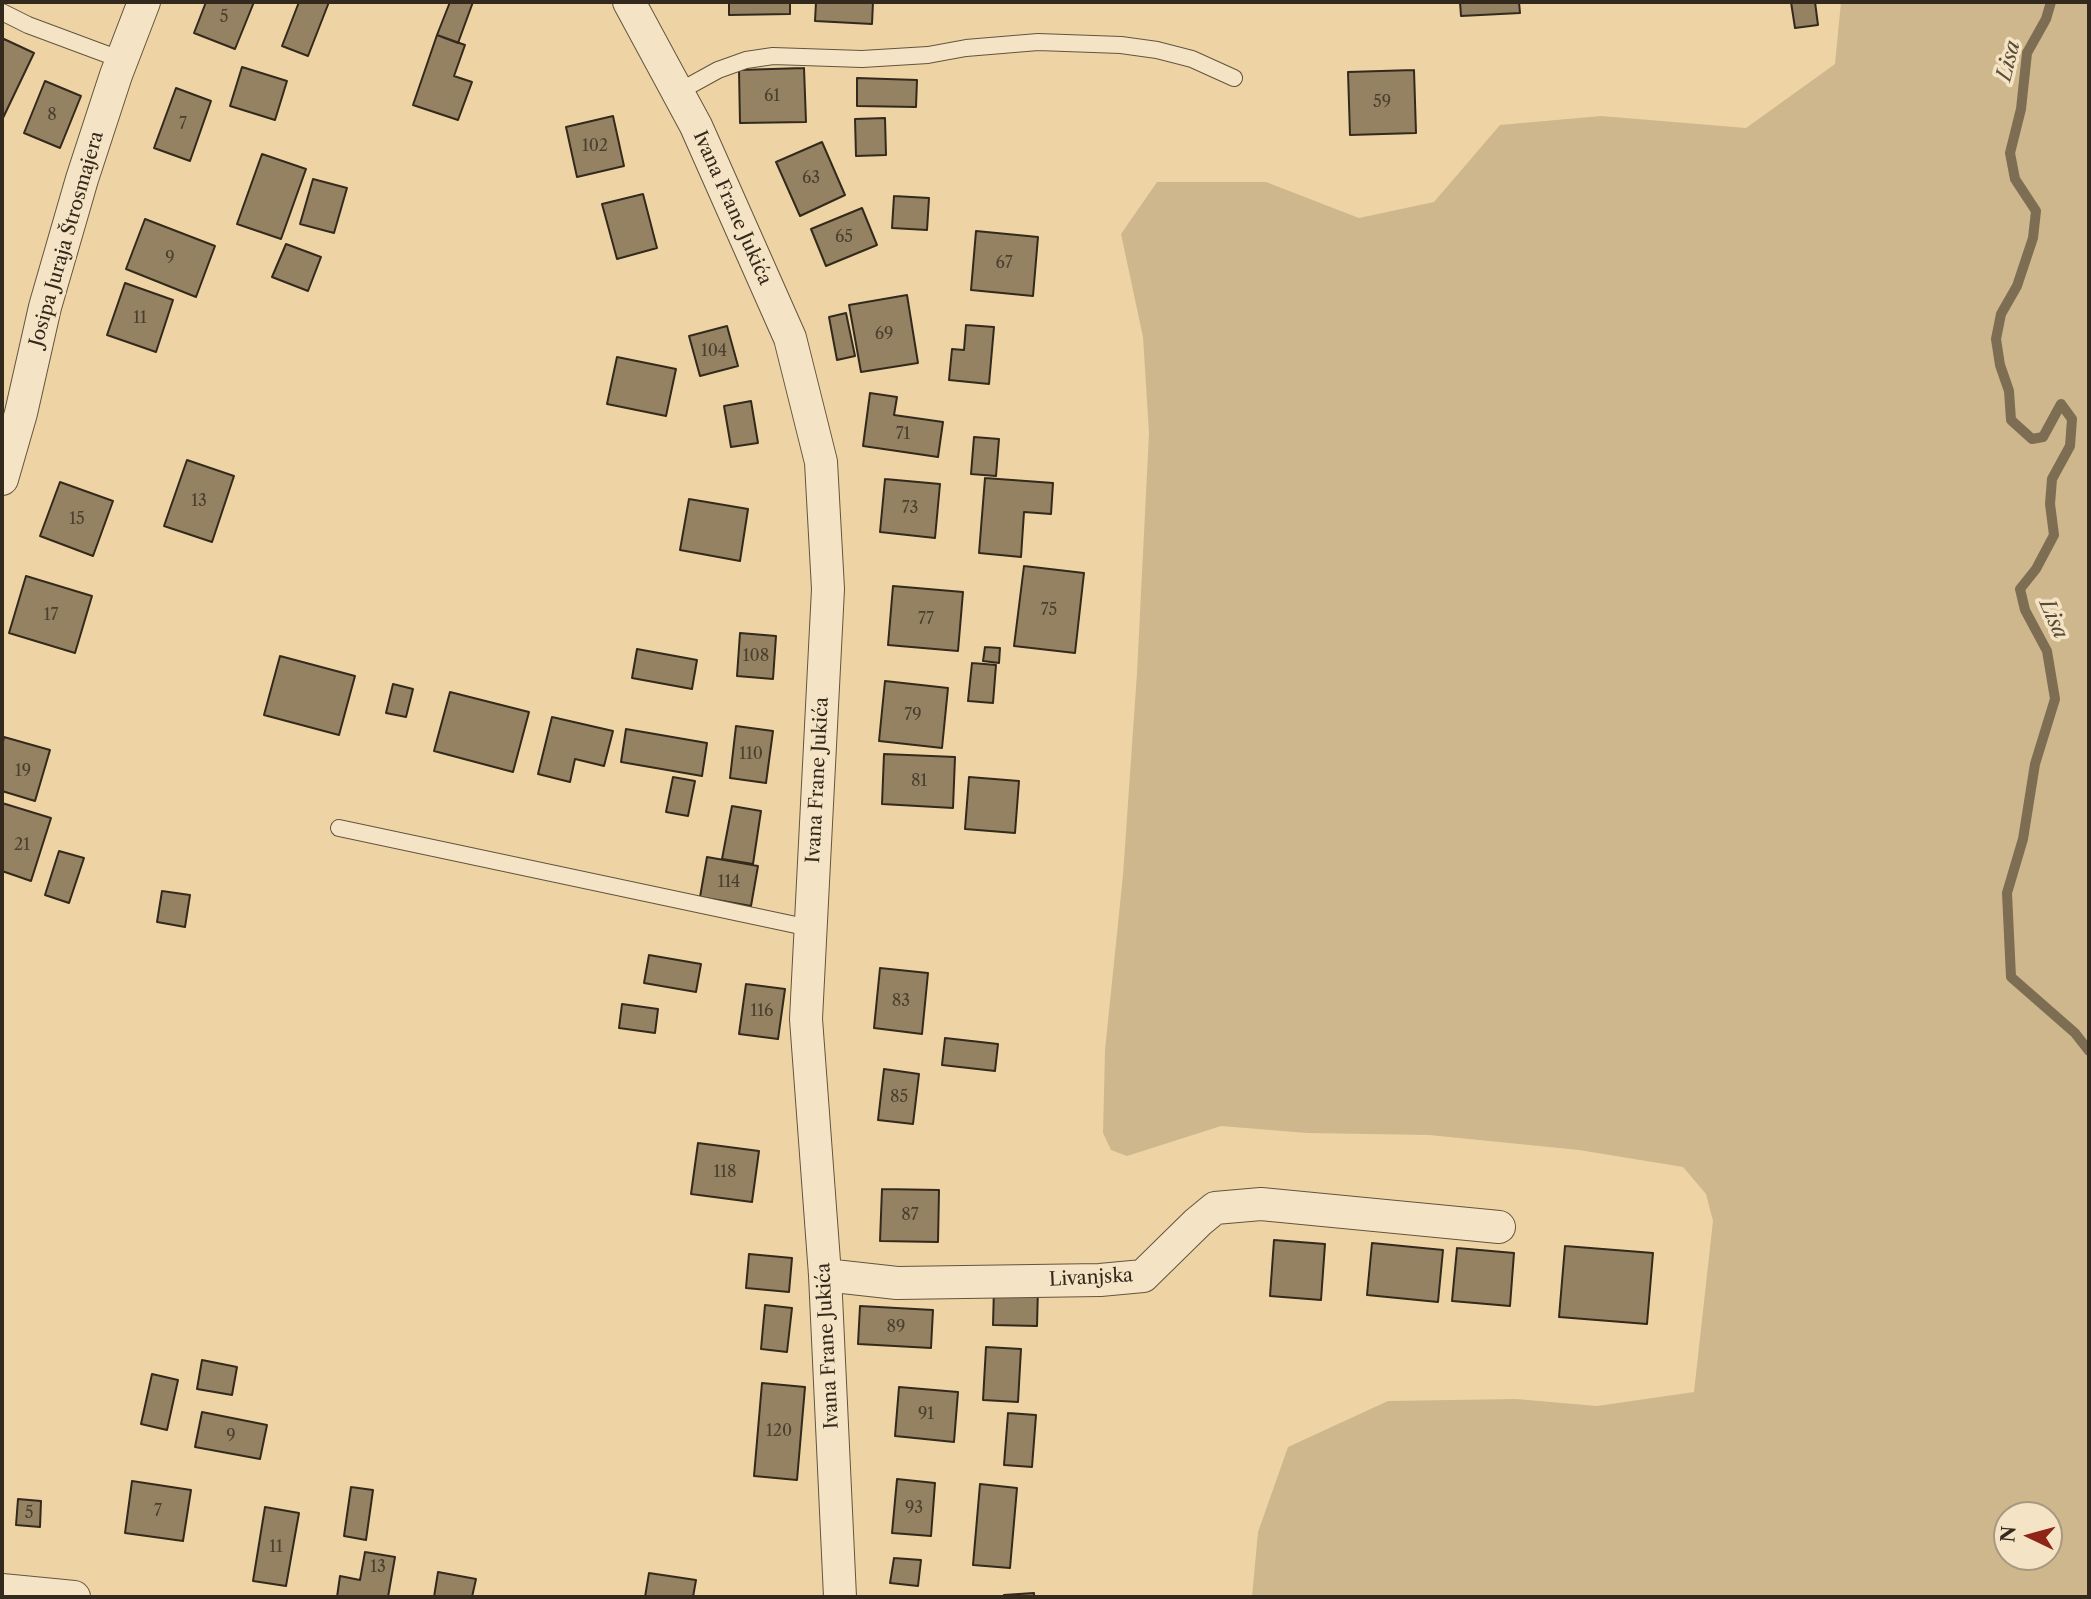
<!DOCTYPE html>
<meta charset="utf-8">
<style>
body{margin:0}
#map{position:relative;width:2091px;height:1599px;overflow:hidden;background:#eed4a4;font-family:"Libre Caslon Text",serif}
canvas{display:block}
.frame{position:absolute;inset:0;border:4px solid #33291c;pointer-events:none}
.north{position:absolute;left:1993px;top:1501px;width:70px;height:70px;box-sizing:border-box;background:#f4e3c4;border:2px solid #a79981;border-radius:50%;rotate:275deg;font-size:19px;font-weight:700;line-height:28px;text-align:center;color:#33291c}
.north::after{content:'';display:block;margin:auto;width:24px;height:32px;background:#8f2418;clip-path:polygon(50% 0,100% 100%,50% 72%,0 100%)}
</style>
<div id="map">
<canvas width="2091" height="1599"></canvas>
<div class="frame"></div>
<div class="north">N</div>
</div>
<script>
const ctx = document.querySelector('canvas').getContext('2d');
ctx.lineJoin = 'round';
function fill(path, color) {
  ctx.fillStyle = color;
  ctx.fill(path, 'evenodd');
}
function poly(rows) {
  const path = new Path2D();
  for (const r of rows) {
    path.moveTo(r[0], r[1]);
    for (let i = 2; i < r.length; i += 2) path.lineTo(r[i], r[i + 1]);
  }
  return path;
}
function trace(path, color, width, dash) {
  ctx.strokeStyle = color;
  ctx.lineWidth = width;
  ctx.lineCap = dash ? 'butt' : 'round';
  ctx.setLineDash(dash || []);
  ctx.stroke(path);
}
function label(font, color, halo, rows, align = 'center') {
  ctx.font = font + ' "Libre Caslon Text",serif';
  ctx.lineWidth = 7;
  ctx.setLineDash([]);
  ctx.textBaseline = 'middle';
  ctx.strokeStyle = halo;
  ctx.fillStyle = color;
  for (const [text, x, y, turn = 0] of rows) {
    ctx.save();
    ctx.translate(x, y);
    ctx.rotate((+turn || 0) * Math.PI / 180);
    ctx.textAlign = isNaN(turn) ? turn : align;
    if (halo) ctx.strokeText(text, 0, 0);
    ctx.fillText(text, 0, 0);
    ctx.restore();
  }
}
fill(poly([
 [1841,2,2089,2,2089,1597,1252,1597,1258,1532,1288,1447,1388,1401,1516,1399,1597,1406,1694,1392,1713,1221,1706,1194,1683,1167,1579,1150,1429,1135,1307,1133,1221,1126,1127,1156,1111,1150,1103,1133,1105,1050,1123,875,1137,673,1149,433,1143,337,1121,234,1157,182,1266,182,1359,218,1434,202,1500,125,1601,116,1746,128,1835,64],
 [2007,1515,2049,1515,2049,1557,2007,1557]
]), '#ceb78d');
trace(poly([
 [2051,2,2046,19,2027,53,2021,109,2010,153,2015,179,2036,211,2033,238,2017,286,2001,314,1996,339,2000,365,2009,391,2011,420,2032,439,2043,437,2061,404,2072,419,2070,446,2052,479,2050,504,2054,535,2036,569,2020,589,2025,610,2047,651,2055,699,2035,764,2023,839,2007,893,2011,977,2075,1033,2089,1051]
]), '#7d6d52', 10);
const building = poly([
 [206,2,254,2,235,49,194,33,206,2],
 [299,2,329,2,308,56,282,46,299,2],
 [450,2,473,2,458,43,437,35,450,2],
 [729,2,790,2,790,14,729,15,729,2],
 [816,2,873,2,872,24,815,21,816,2],
 [1460,2,1519,2,1520,13,1461,16,1460,2],
 [1791,2,1815,2,1818,25,1795,28,1791,2],
 [437,35,465,45,454,76,472,82,458,120,413,105,437,35],
 [4,39,34,53,2,120,2,43,4,39],
 [242,67,287,81,275,120,230,106,242,67],
 [804,68,806,122,740,123,739,70,804,68],
 [1414,70,1416,133,1350,135,1348,72,1414,70],
 [857,78,917,80,916,107,857,106,857,78],
 [45,81,81,96,60,148,24,133,45,81],
 [176,88,211,101,190,161,154,148,176,88],
 [613,116,624,166,577,177,566,127,613,116],
 [885,118,886,155,856,156,855,119,885,118],
 [822,142,845,195,800,216,776,162,822,142],
 [262,154,306,169,281,239,237,224,262,154],
 [313,179,347,188,334,233,300,224,313,179],
 [643,194,657,248,617,259,602,204,643,194],
 [894,196,929,198,927,230,892,228,894,196],
 [862,208,877,245,826,266,811,229,862,208],
 [145,219,215,246,196,297,126,269,145,219],
 [976,231,1038,237,1033,296,971,290,976,231],
 [286,244,321,257,308,291,272,277,286,244],
 [125,283,173,300,156,352,107,335,125,283],
 [907,295,918,363,861,372,849,305,907,295],
 [846,313,855,356,837,360,829,317,846,313],
 [966,325,994,327,989,384,949,380,952,349,964,350,966,325],
 [727,326,738,366,700,376,689,336,727,326],
 [617,357,676,369,666,416,607,404,617,357],
 [870,393,897,397,894,415,943,422,938,457,863,446,870,393],
 [751,401,758,443,731,447,724,406,751,401],
 [974,437,999,439,996,476,971,474,974,437],
 [187,460,234,476,212,542,164,526,187,460],
 [985,478,1053,483,1051,514,1024,512,1021,557,979,553,985,478],
 [885,479,940,484,935,538,880,532,885,479],
 [60,482,113,501,93,556,40,536,60,482],
 [689,499,748,509,740,561,680,550,689,499],
 [1024,566,1084,573,1075,653,1014,646,1024,566],
 [26,576,92,596,75,653,9,633,26,576],
 [893,586,963,592,958,651,888,645,893,586],
 [740,633,776,636,773,679,737,676,740,633],
 [985,647,1000,648,999,663,983,661,985,647],
 [637,649,697,660,692,689,632,678,637,649],
 [280,656,355,676,339,735,264,715,280,656],
 [972,663,996,665,993,703,968,701,972,663],
 [885,681,948,688,942,748,879,741,885,681],
 [393,684,413,689,406,717,386,713,393,684],
 [450,692,529,712,513,772,434,751,450,692],
 [552,717,613,731,604,766,575,759,570,782,538,774,552,717],
 [736,726,773,731,766,783,730,778,736,726],
 [626,729,707,743,702,776,621,762,626,729],
 [4,737,50,750,35,801,2,791,2,746,4,737],
 [884,754,955,757,953,808,882,804,884,754],
 [673,777,695,781,688,816,666,812,673,777],
 [969,777,1019,781,1015,833,965,829,969,777],
 [2,803,51,818,31,881,2,871,2,803],
 [732,806,761,811,753,864,722,859,732,806],
 [59,851,84,858,69,903,45,895,59,851],
 [707,857,758,866,751,906,700,897,707,857],
 [162,891,190,895,185,927,157,922,162,891],
 [649,955,701,964,696,992,644,983,649,955],
 [880,968,928,973,922,1034,874,1028,880,968],
 [746,984,785,989,778,1039,739,1034,746,984],
 [622,1004,658,1009,655,1033,619,1028,622,1004],
 [945,1038,998,1044,995,1071,942,1065,945,1038],
 [884,1069,919,1074,913,1124,878,1120,884,1069],
 [698,1143,759,1151,752,1202,691,1194,698,1143],
 [882,1189,939,1190,938,1242,880,1241,882,1189],
 [1274,1240,1325,1244,1321,1300,1270,1296,1274,1240],
 [1372,1243,1443,1250,1438,1302,1367,1295,1372,1243],
 [1565,1246,1653,1253,1647,1324,1559,1317,1565,1246],
 [1457,1248,1514,1253,1510,1306,1452,1301,1457,1248],
 [749,1254,792,1258,789,1292,746,1288,749,1254],
 [994,1287,1038,1288,1037,1326,993,1325,994,1287],
 [765,1305,792,1308,787,1352,761,1349,765,1305],
 [860,1306,933,1310,931,1348,858,1344,860,1306],
 [986,1347,1021,1349,1018,1402,983,1400,986,1347],
 [202,1360,237,1367,232,1395,197,1389,202,1360],
 [152,1374,178,1380,167,1430,141,1424,152,1374],
 [762,1383,805,1387,797,1480,754,1476,762,1383],
 [899,1387,958,1392,954,1442,895,1436,899,1387],
 [202,1412,267,1425,260,1459,195,1447,202,1412],
 [1008,1413,1036,1415,1032,1467,1004,1465,1008,1413],
 [897,1479,935,1483,931,1536,892,1533,897,1479],
 [132,1481,191,1490,183,1541,125,1533,132,1481],
 [980,1484,1017,1488,1010,1568,973,1565,980,1484],
 [351,1487,373,1490,366,1540,344,1536,351,1487],
 [18,1499,41,1501,40,1527,16,1525,18,1499],
 [265,1507,299,1513,286,1586,253,1581,265,1507],
 [365,1552,395,1557,388,1597,337,1597,340,1576,360,1580,365,1552],
 [894,1558,921,1560,918,1586,890,1583,894,1558],
 [438,1572,476,1579,472,1597,434,1597,438,1572],
 [649,1573,696,1580,693,1597,645,1597,649,1573],
 [1034,1593,1034,1597,1005,1597,1004,1595,1034,1593]
]);
fill(building, '#948263');
trace(building, '#33291c', 2);
const lane = poly([
 [2,12,28,25,122,60],
 [678,92,718,70,746,60,773,56,862,59,928,55,966,48,1038,42,1121,45,1157,50,1192,59,1234,78],
 [339,828,810,928]
]);
const street = poly([
 [629,2,696,126,790,338,821,462,828,589,806,1019,825,1275,840,1597],
 [2,479,21,413,45,307,82,179,116,75,144,2],
 [825,1275,897,1283,1100,1280,1143,1276,1198,1222,1215,1208,1261,1204,1499,1227],
 [2,1590,74,1597]
]);
trace(lane, '#62543e', 18);
trace(street, '#62543e', 34);
trace(lane, '#f4e3c4', 16);
trace(street, '#f4e3c4', 32);
label('16px', '#4b3f2e', null, [
 ["5",224,17],
 ["61",772,96],
 ["59",1382,102],
 ["8",52,115],
 ["7",183,124],
 ["102",595,146],
 ["63",811,178],
 ["65",844,237],
 ["9",170,258],
 ["67",1004,263],
 ["11",140,318],
 ["69",884,334],
 ["104",714,351],
 ["71",903,434],
 ["13",199,501],
 ["73",910,508],
 ["15",77,519],
 ["75",1049,610],
 ["17",51,615],
 ["77",926,619],
 ["108",756,656],
 ["79",913,715],
 ["110",751,754],
 ["19",23,771],
 ["81",919,781],
 ["21",22,845],
 ["114",729,882],
 ["83",901,1001],
 ["116",762,1011],
 ["85",899,1097],
 ["118",725,1172],
 ["87",910,1215],
 ["89",896,1327],
 ["91",926,1414],
 ["120",779,1431],
 ["9",231,1436],
 ["93",914,1508],
 ["7",158,1511],
 ["5",29,1513],
 ["11",276,1547],
 ["13",378,1567]
]);
label('19px', '#33291c', '#f4e3c4', [
 ["Ivana Frane Jukića",732,208,66],
 ["Josipa Juraja Štrosmajera",67,239,-74],
 ["Ivana Frane Jukića",818,780,-87],
 ["Livanjska",1091,1278,-3],
 ["Ivana Frane Jukića",828,1346,-93]
]);
label('italic 21px', '#584b37', '#f4e3c4', [
 ["Lisa",2009,61,-76],
 ["Lisa",2053,619,66]
]);
</script>
